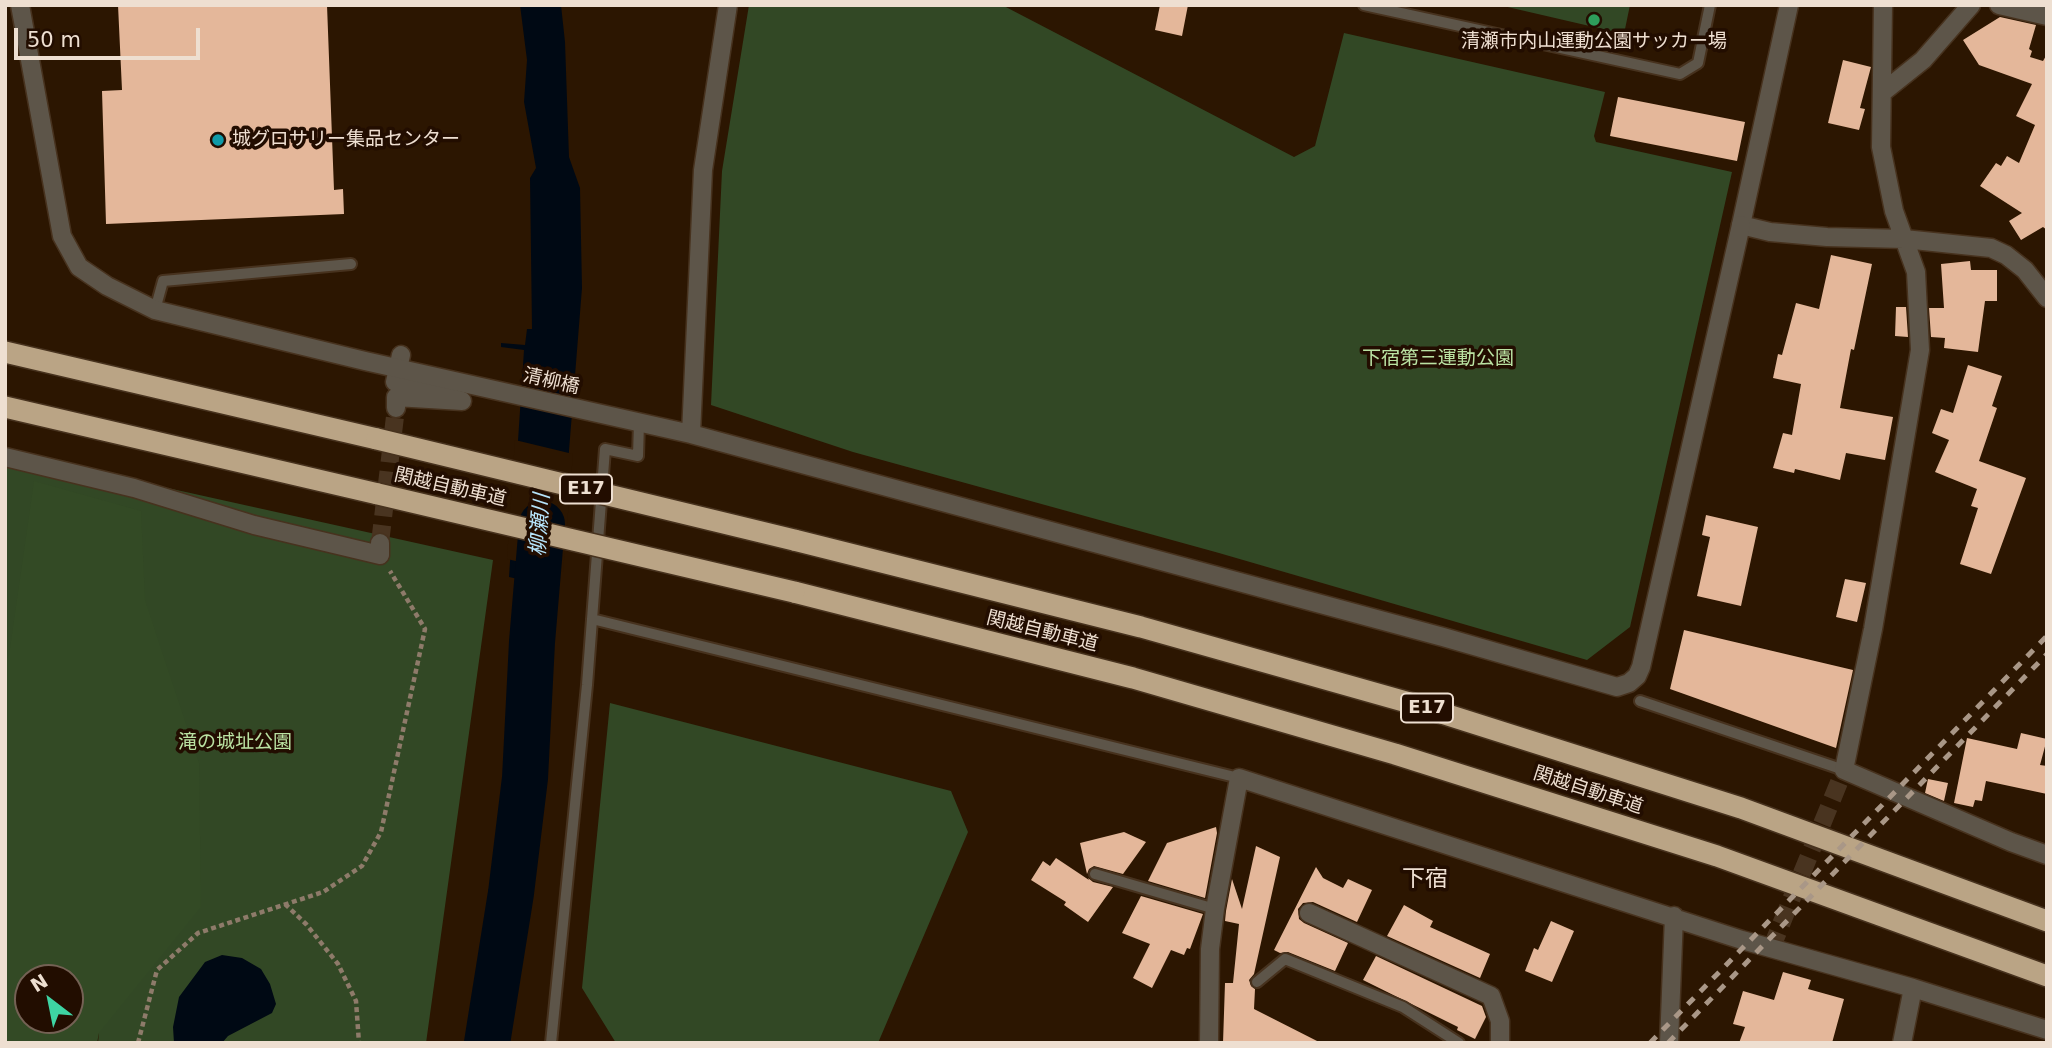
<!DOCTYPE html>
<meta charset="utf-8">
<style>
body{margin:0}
#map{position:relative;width:2052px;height:1048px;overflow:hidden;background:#2c1601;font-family:"DejaVu Sans",sans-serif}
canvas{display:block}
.frame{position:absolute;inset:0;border:7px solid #eedfd1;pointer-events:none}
.north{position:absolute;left:14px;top:964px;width:70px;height:70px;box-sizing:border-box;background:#220d00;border:2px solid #746154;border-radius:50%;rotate:328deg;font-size:19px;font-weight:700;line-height:28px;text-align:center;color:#eedfd1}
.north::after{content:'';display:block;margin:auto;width:24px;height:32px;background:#3ed4a3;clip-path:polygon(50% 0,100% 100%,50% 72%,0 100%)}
.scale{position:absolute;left:14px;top:28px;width:186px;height:32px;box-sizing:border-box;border:4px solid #eedfd1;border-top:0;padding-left:9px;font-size:21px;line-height:24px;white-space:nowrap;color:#eedfd1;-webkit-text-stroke:5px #220d00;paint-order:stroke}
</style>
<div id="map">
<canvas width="2052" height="1048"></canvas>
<div class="frame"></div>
<div class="north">N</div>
<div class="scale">50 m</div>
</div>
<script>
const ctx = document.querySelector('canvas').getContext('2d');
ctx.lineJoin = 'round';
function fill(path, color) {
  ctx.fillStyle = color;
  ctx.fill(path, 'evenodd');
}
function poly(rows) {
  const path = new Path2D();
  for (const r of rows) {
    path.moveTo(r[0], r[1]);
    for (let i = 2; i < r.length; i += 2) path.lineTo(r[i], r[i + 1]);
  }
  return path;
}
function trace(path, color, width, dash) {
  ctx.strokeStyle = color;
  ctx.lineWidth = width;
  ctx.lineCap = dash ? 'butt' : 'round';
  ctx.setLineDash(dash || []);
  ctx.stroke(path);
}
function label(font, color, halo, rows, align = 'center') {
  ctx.font = font + ' "DejaVu Sans","Noto Sans JP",sans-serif';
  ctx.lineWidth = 7;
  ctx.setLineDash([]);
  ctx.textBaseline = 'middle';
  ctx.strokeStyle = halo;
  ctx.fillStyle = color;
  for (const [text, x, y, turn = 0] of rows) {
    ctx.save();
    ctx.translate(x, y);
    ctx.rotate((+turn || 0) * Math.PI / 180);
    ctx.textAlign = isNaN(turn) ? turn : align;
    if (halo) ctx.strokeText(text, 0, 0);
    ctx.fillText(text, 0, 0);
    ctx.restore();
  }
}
fill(poly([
 [749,5,1002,5,1294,157,1315,146,1344,33,1605,92,1594,136,1596,142,1732,172,1630,627,1587,660,1219,553,853,452,711,405,722,171],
 [1499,5,1630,5,1624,34],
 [5,452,493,560,426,1043,98,1043,99,1033,70,978,5,963],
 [610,703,951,791,968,832,878,1043,616,1043,582,988]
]), '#324825');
fill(poly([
 [34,481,141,511,145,600,199,763,201,907,99,1033,97,1043,5,1043,5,662,9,655],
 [28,978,70,978,70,1020,28,1020]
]), '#334a25');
fill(poly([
 [520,5,561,5,565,42,569,157,580,188,582,288,558,588,509,577,524,350,501,347,501,343,525,345,527,329,532,329,530,178,536,168,524,102,527,60],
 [222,955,242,958,261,969,270,984,276,1004,272,1013,228,1036,222,1043,174,1043,173,1027,179,997,205,962]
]), '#000914');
fill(poly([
 [515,440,573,454,563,572,507,559]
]), '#2c1601');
trace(poly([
 [487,1043,511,893,525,778,532,642,542,524]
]), '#000914', 46);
fill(poly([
 [118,5,327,5,334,190,343,189,344,214,106,224,102,91,122,90],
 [1160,5,1188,5,1182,36,1155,30],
 [2000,17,2036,25,2029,49,2032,51,2030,57,2043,61,2047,54,2047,230,2043,227,2021,240,2009,221,2022,213,1980,186,1996,163,2001,166,2007,156,2019,163,2035,125,2016,116,2032,84,1979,65,1963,40],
 [1843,60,1871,67,1860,108,1865,109,1859,130,1828,123],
 [1618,97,1745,122,1737,161,1610,136],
 [1831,255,1872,264,1854,350,1851,349,1840,408,1893,417,1885,460,1846,453,1840,480,1795,469,1794,473,1773,468,1783,433,1792,435,1801,384,1773,378,1778,354,1782,355,1796,303,1819,309],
 [1970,261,1971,270,1997,270,1997,301,1985,301,1978,352,1944,348,1945,338,1931,337,1929,308,1944,308,1941,264],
 [1896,307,1906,307,1908,337,1895,336],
 [1968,365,2002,376,1992,406,1997,408,1979,461,2026,478,1991,574,1960,564,1978,508,1971,506,1977,489,1935,472,1949,440,1932,433,1941,409,1953,413],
 [1706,515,1758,527,1741,606,1697,596,1710,537,1702,535],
 [1845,579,1866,583,1857,622,1836,617],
 [1684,630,1853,670,1836,748,1670,689],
 [2021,733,2047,739,2040,765,2047,766,2047,794,1986,781,1982,801,1975,800,1973,807,1954,803,1967,738,2017,749],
 [1928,779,1948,783,1944,801,1925,793],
 [1216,827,1217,833,1205,898,1148,881,1167,843],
 [1124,832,1146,842,1123,874,1094,866,1089,869,1087,874,1080,843],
 [1256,846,1280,857,1254,974,1249,980,1251,986,1255,989,1254,1009,1321,1043,1223,1043,1225,983,1233,983,1239,924,1225,921,1226,911,1232,879,1242,909],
 [1056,858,1089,880,1088,878,1093,882,1113,887,1088,922,1064,905,1066,902,1031,880,1043,861,1050,866],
 [1316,867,1323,878,1343,888,1348,879,1372,890,1357,922,1313,902,1303,903,1298,909,1299,919,1304,923,1348,943,1335,971,1288,952,1280,953,1274,950],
 [1141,896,1203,914,1190,949,1187,948,1184,955,1171,950,1152,988,1133,978,1150,944,1122,933],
 [1404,905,1433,921,1430,927,1490,954,1480,978,1387,936],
 [1551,921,1574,931,1552,982,1525,971,1534,948,1538,950],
 [1376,956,1482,1006,1486,1017,1475,1039,1457,1030,1458,1027,1363,980],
 [1783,972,1811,980,1808,989,1844,999,1832,1043,1739,1043,1745,1027,1733,1024,1743,991,1774,1000]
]), '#e4b79a');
trace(poly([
 [380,543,396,408],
 [1771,949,1844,770]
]), '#493420', 18, [18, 9]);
const service = poly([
 [1364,5,1680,74,1698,63,1710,5],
 [155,310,163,281,351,264],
 [592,619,1239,778],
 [1640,701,1844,770],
 [1095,874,1215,909],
 [1257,982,1285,959,1403,1007,1459,1043],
 [551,1043,587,685,605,449,638,456,639,423]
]);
const minor = poly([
 [1789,5,1741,225,1770,232,1827,237,1904,239,1991,248,2006,255,2025,270,2047,298],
 [1883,5,1881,147,1894,211,1916,272,1920,350,1873,629,1844,770,2011,842,2047,855],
 [1999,5,2047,16],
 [1883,92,1923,60,1971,5],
 [396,408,396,397,462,401,395,382,401,355],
 [5,457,134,488,254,525,380,555,380,543],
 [1309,913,1491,996,1500,1021,1500,1043],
 [1209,1043,1210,949,1215,909,1239,778,1742,940,1913,988,2047,1030],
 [1669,1043,1674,916],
 [1902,1043,1913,988]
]);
const tertiary = poly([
 [20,5,62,236,79,267,107,286,155,310,365,361,691,434,1443,637,1617,687,1629,683,1637,676,1641,667,1741,225],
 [691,434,703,170,728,5]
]);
const motorway = poly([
 [5,352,377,439],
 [5,407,378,494],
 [794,540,1141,627,1410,703,1741,808,2047,921],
 [794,592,1133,678,1395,754,1717,856,2047,976]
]);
trace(service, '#47321e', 14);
trace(minor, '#47321e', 21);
trace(tertiary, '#47321e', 21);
trace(motorway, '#47321e', 24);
trace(poly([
 [285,904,306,924,338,964,356,1001,359,1043],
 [138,1043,157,970,198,933,323,892,362,866,381,832,425,629,390,571]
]), '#8e7b6a', 4.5, [5, 3.5]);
trace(service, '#5d5549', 10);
trace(minor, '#5d5549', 18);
trace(tertiary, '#5d5549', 18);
trace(motorway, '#baa485', 21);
trace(poly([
 [1650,1043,2047,636],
 [1668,1043,2047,654]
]), '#a99787', 5, [9, 9]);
const motorwayBridge = poly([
 [377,439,794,540],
 [378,494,794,592]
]);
trace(motorwayBridge, '#47321e', 24, []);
trace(motorwayBridge, '#baa485', 21);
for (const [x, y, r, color] of [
 [1594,20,7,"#2e9e5b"],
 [218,140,7,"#0f9aa8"]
]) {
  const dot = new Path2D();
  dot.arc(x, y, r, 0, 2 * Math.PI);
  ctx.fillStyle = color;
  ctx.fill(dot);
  trace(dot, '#220d00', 2.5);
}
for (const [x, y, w] of [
 [586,489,52],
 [1427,708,52]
]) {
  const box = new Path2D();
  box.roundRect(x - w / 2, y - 14.5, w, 29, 5);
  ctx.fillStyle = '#220d00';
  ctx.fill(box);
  trace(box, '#eedfd1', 2);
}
label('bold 18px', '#eedfd1', null, [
 ["E17",586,489],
 ["E17",1427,708]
]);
label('19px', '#eedfd1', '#220d00', [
 ["清瀬市内山運動公園サッカー場",1594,42],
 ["城グロサリー集品センター",232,140,"left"]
]);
label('19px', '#bae2a2', '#220d00', [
 ["下宿第三運動公園",1438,359],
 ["滝の城址公園",235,743]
]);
label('19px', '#eedfd1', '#220d00', [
 ["清柳橋",551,382,13],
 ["関越自動車道",450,488,13],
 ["関越自動車道",1042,632,14],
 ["関越自動車道",1588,791,18]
]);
label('italic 21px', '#b5e3fa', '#220d00', [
 ["柳瀬川",541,525,-86]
]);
label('23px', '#eedfd1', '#220d00', [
 ["下宿",1425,880]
]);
</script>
